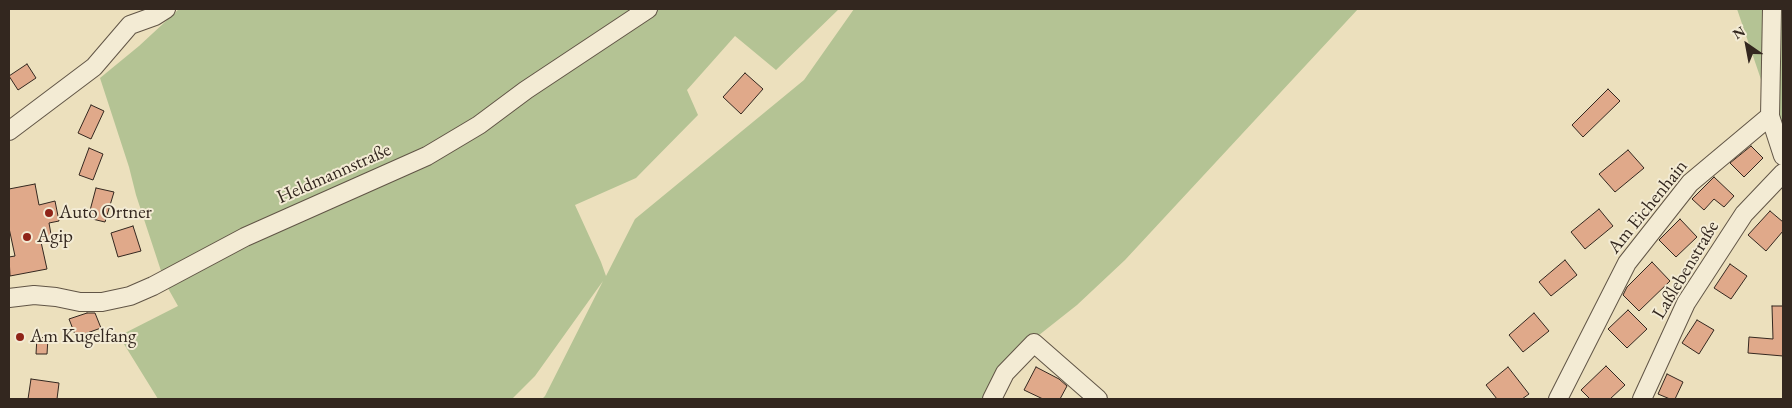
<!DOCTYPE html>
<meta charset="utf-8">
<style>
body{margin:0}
#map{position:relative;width:1792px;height:408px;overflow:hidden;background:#ece0bd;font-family:"EB Garamond",serif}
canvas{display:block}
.frame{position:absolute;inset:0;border:10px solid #33271f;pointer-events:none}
.north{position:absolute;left:1722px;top:20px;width:50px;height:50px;-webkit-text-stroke:4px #f3ebd4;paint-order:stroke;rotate:327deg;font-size:14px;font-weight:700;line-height:20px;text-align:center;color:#33271f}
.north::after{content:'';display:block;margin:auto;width:18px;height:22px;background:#33271f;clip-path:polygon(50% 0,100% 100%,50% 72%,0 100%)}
</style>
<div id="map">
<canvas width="1792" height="408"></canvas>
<div class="frame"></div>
<div class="north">N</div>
</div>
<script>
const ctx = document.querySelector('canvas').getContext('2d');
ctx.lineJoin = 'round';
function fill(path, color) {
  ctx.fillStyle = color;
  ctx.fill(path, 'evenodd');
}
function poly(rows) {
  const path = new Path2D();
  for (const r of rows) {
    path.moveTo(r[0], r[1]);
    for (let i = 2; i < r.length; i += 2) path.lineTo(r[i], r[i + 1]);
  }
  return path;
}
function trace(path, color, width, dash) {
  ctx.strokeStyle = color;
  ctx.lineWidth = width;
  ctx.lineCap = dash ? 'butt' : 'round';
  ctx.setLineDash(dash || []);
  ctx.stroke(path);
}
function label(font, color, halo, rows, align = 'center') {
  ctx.font = font + ' "EB Garamond",serif';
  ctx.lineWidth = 4;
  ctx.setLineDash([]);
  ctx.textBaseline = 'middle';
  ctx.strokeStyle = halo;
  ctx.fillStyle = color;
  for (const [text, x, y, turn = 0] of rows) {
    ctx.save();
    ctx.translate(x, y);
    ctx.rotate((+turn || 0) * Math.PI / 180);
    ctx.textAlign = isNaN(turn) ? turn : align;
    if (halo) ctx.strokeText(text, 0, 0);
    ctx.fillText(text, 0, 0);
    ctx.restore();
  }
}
fill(poly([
 [179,9,839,9,776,70,735,36,687,90,698,115,636,178,575,205,601,262,606,276,635,219,804,80,854,9,1358,9,1125,260,1077,305,1034,339,987,399,542,399,545,396,603,281,535,376,512,399,158,399,119,336,178,306,165,283,136,195,129,167,100,78,139,46],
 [1737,9,1783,9,1783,142,1768,100]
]), '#b4c394');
const building = poly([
 [27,64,36,78,18,90,9,76,27,64],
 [745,73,763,89,741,114,723,97,745,73],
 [1608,89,1620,101,1583,137,1572,125,1608,89],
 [91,105,104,111,91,139,78,133,91,105],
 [1751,146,1763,158,1744,177,1730,163,1751,146],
 [89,148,103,154,93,180,79,175,89,148],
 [1628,150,1644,168,1615,192,1599,174,1628,150],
 [1714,177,1734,196,1724,207,1714,199,1704,210,1692,199,1714,177],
 [35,184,39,205,55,201,59,221,49,223,52,240,41,242,47,269,10,276,9,257,15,256,9,228,9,189,35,184],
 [96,188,114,192,105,222,88,218,96,188],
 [1599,209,1613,226,1585,249,1571,232,1599,209],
 [1770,211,1783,222,1783,231,1766,251,1748,235,1770,211],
 [1680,219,1697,237,1676,257,1659,240,1680,219],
 [133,226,141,251,118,257,111,233,133,226],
 [1565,260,1577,275,1551,296,1539,282,1565,260],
 [1652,262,1670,281,1639,311,1623,295,1627,287,1652,262],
 [1730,264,1747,276,1731,299,1714,288,1730,264],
 [1772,306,1783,306,1783,356,1748,353,1749,337,1773,339,1772,306],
 [1628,310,1647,329,1627,348,1608,329,1628,310],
 [87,313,95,313,101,328,76,337,69,319,87,313],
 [1534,313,1549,331,1523,352,1509,335,1534,313],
 [1697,320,1714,330,1699,354,1682,343,1697,320],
 [37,337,48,338,47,354,36,354,37,337],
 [1606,366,1625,385,1610,399,1590,399,1581,390,1606,366],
 [1036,367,1059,379,1067,386,1060,399,1043,399,1024,390,1036,367],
 [1508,367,1529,394,1522,399,1497,399,1486,385,1508,367],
 [1667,374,1683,382,1675,399,1670,399,1658,394,1667,374],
 [31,379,59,383,57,399,28,399,31,379]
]);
fill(building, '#e0a98a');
trace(building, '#33271f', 1);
const minor = poly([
 [1772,9,1770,116,1783,156],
 [9,131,94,67,130,25,155,16,166,9],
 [9,298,34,295,56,297,80,302,102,302,130,296,153,286,245,237,427,156,479,125,526,90,648,9],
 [992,399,1005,373,1034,343,1098,399],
 [1558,399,1627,263,1690,183,1770,116],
 [1642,399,1686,303,1744,214,1783,173]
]);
trace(minor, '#615546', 20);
trace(minor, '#f3ebd4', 18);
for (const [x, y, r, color] of [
 [49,213,5,"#8f2418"],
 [27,237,5,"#8f2418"],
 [20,337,5,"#8f2418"]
]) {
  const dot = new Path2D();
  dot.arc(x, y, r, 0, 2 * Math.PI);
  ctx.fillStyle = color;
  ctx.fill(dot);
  trace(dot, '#f3ebd4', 2);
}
label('19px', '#33271f', '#f3ebd4', [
 ["Heldmannstraße",334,174,-24],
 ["Am Eichenhain",1648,207,-51],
 ["Laßlebenstraße",1686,270,-59]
]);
label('19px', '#33271f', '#f3ebd4', [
 ["Auto Ortner",59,213],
 ["Agip",37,237],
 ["Am Kugelfang",30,337]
], 'left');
</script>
